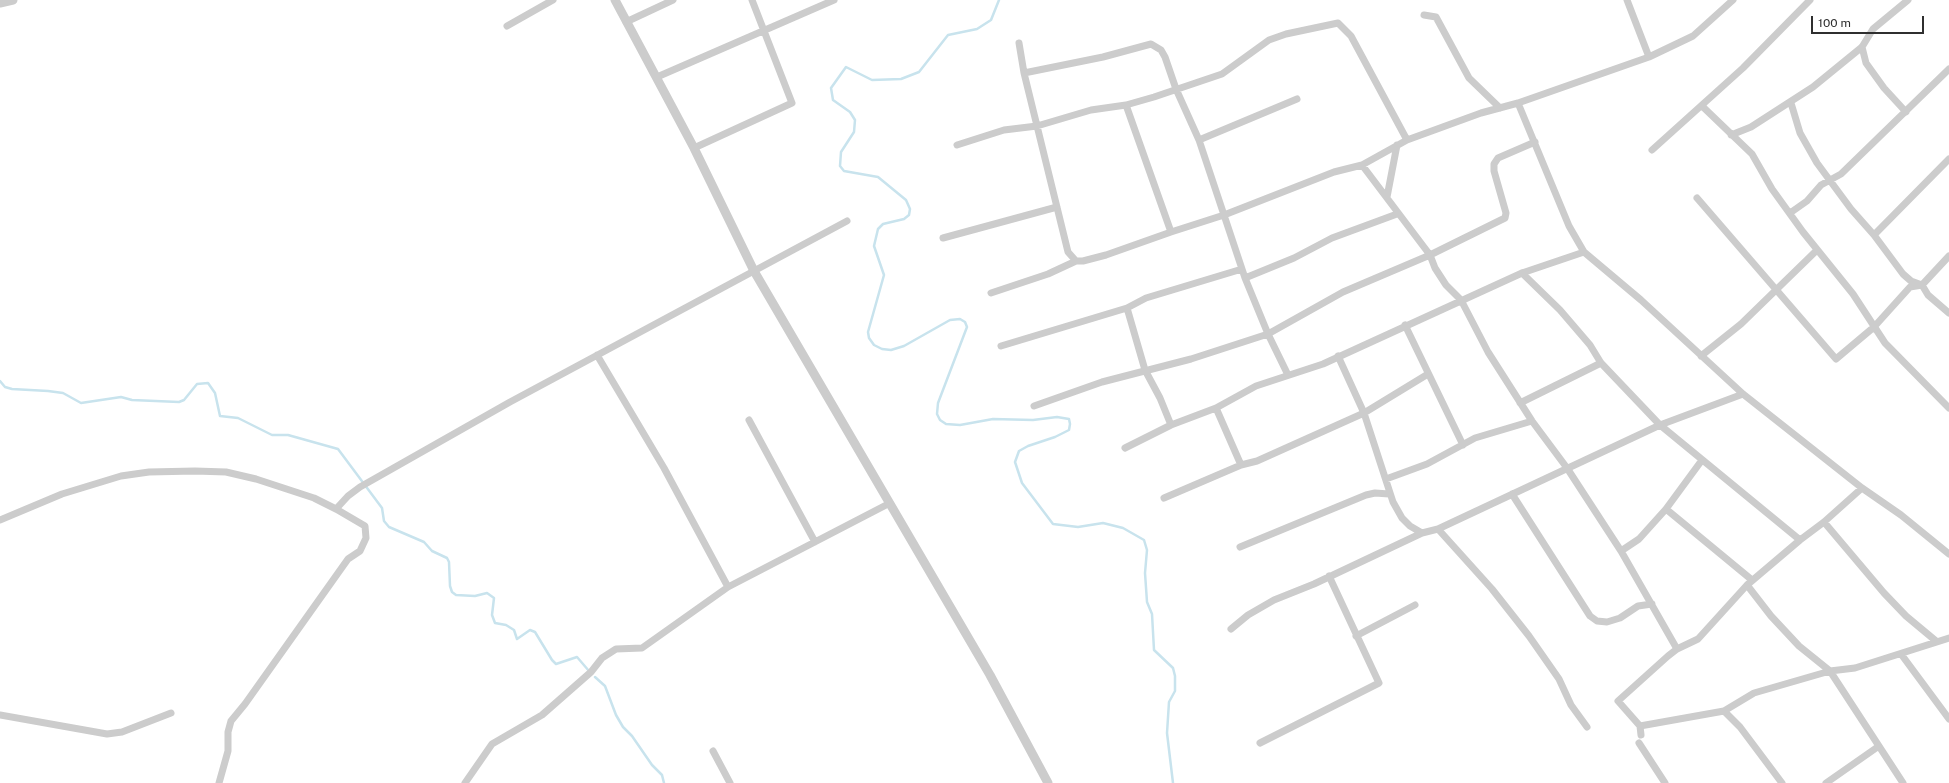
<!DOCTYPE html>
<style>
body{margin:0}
#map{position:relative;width:1949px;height:783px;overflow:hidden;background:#fff;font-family:"Public Sans",sans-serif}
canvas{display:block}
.scale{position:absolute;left:1811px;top:16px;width:113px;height:18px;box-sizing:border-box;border:2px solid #2f2f2f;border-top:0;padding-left:5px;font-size:12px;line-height:14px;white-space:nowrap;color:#2f2f2f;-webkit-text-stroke:3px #fff;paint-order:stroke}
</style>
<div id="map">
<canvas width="1949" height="783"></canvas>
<div class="scale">100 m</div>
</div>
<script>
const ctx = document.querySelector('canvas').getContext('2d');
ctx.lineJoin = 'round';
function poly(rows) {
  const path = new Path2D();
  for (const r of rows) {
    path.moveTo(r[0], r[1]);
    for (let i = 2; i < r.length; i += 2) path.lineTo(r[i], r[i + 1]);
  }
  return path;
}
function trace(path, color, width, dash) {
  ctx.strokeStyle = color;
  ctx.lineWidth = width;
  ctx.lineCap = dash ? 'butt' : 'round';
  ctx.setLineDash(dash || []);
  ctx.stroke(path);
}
trace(poly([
 [999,0,991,20,977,29,948,35,919,72,901,79,872,80,846,67,831,88,833,100,850,112,855,120,854,132,841,152,840,166,844,171,878,177,906,200,910,209,909,215,904,219,883,224,878,229,874,246,884,275,868,332,869,338,874,345,882,349,891,350,904,346,950,320,960,319,965,322,967,327,938,403,937,414,940,420,946,424,960,425,993,419,1033,420,1057,417,1069,419,1070,424,1069,430,1055,437,1028,446,1019,451,1015,462,1022,483,1053,524,1078,527,1103,523,1123,528,1144,540,1147,550,1145,573,1147,602,1152,614,1154,650,1173,668,1175,676,1175,691,1169,702,1167,733,1173,783],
 [0,381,5,387,12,389,48,391,63,393,81,403,121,397,132,400,179,402,184,400,197,384,208,383,215,393,220,416,238,418,272,435,288,435,338,449,382,508,384,521,389,527,424,542,432,551,447,558,449,562,450,586,452,592,456,595,475,596,487,593,494,598,492,615,495,623,506,625,514,630,517,639,530,630,535,632,552,660,556,664,577,657,589,671],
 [595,677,605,686,616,715,623,727,632,736,652,765,662,775,664,783]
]), '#c8e3ed', 2.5);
trace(poly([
 [1627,0,1649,57],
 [1424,15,1436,17,1469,78,1500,108],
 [626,22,673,0],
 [507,26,553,0],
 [1019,43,1024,73],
 [1862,47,1866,63,1884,88,1906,112],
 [657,77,834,0],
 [1518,103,1569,226,1584,252,1641,300,1743,394,1862,488,1901,515,1949,554],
 [1791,103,1800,133,1817,163,1851,209,1874,235,1903,274,1911,281,1922,285,1928,295,1949,313],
 [1126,105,1171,232],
 [1702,106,1752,154,1772,189,1803,232,1853,294,1885,343,1949,408],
 [1731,135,1751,127,1813,87,1862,47,1873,29,1908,0],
 [1199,140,1297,99],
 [957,145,1004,130,1037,126,1091,110,1126,105,1154,97,1222,74,1269,40,1286,34,1338,23,1351,36,1407,140],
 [694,148,792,103,752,0],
 [1652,150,1743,68,1810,0],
 [1362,165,1430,255,1435,268,1446,285,1461,300,1488,352,1532,421,1567,468,1621,551,1677,649],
 [1387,197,1397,145],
 [1697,198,1836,359,1874,327,1910,287,1922,285,1949,256],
 [1790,213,1807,201,1821,185,1841,174,1949,69],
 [1874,235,1949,159],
 [943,238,1057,207],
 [1076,261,1068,252,1024,73,1103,57,1151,44,1161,50,1165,57,1176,89,1199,140,1245,278,1268,334,1288,375],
 [1522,273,1560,310,1590,345,1601,363,1660,425,1800,540],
 [1245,278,1294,258,1332,238,1397,214],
 [991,293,1048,274,1076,261,1083,261,1106,255,1171,232,1224,215,1334,172,1362,165,1407,140,1481,113,1518,103,1649,57,1693,36,1733,0],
 [1127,308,1145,370,1160,398,1171,425],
 [1405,325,1463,445],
 [1001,346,1127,308,1146,298,1242,269],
 [597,355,664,468,728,587],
 [1338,356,1364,413,1393,502,1402,518,1410,526,1422,533],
 [1701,356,1741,324,1816,251],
 [1520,403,1601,363],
 [1034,406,1102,382,1191,359,1268,334,1343,292,1430,255,1505,218,1506,213,1494,171,1494,164,1498,158,1535,142],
 [1216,408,1241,465],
 [749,420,815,542],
 [1125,448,1171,425,1216,408,1256,386,1323,364,1522,273,1584,252],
 [1386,479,1427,464,1475,438,1532,421],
 [1512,494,1590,616,1597,621,1607,622,1620,618,1638,606,1652,604],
 [1164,498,1241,465,1257,461,1364,413,1428,374],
 [1666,509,1752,580],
 [0,520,62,494,121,476,149,472,195,471,226,472,256,479,314,498,336,509],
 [1824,522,1884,593,1906,616,1936,641],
 [1438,529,1492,589,1529,636,1559,679,1571,705,1587,727],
 [1240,547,1366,495,1375,493,1389,494],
 [1621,551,1639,539,1666,509,1702,460],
 [1747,585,1771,616,1799,646,1830,671,1903,783],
 [1231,629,1248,615,1274,600,1314,584,1422,533,1438,529,1660,425,1743,394],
 [1356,636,1415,605],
 [1901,654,1949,719],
 [1724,711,1740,727,1782,783],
 [0,715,107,734,122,732,171,713],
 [1640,726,1724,711,1754,693,1830,671,1855,668,1949,638],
 [1641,735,1640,726,1618,701,1668,656,1677,649,1698,639,1747,585,1800,540,1824,522,1862,488],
 [1260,743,1379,683,1329,576],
 [1639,743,1665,783],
 [713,751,730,783],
 [219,783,228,751,228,732,231,721,245,704,348,559,360,551,366,538,365,526,336,509,348,496,360,487,510,402,847,221],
 [465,783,492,744,542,715,591,672,602,658,616,649,642,648,728,587,890,503],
 [1826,783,1879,746]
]), '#ccc', 7);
trace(poly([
 [615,0,694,148,754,271,990,675,1048,783],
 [0,3,13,0]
]), '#ccc', 9);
</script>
